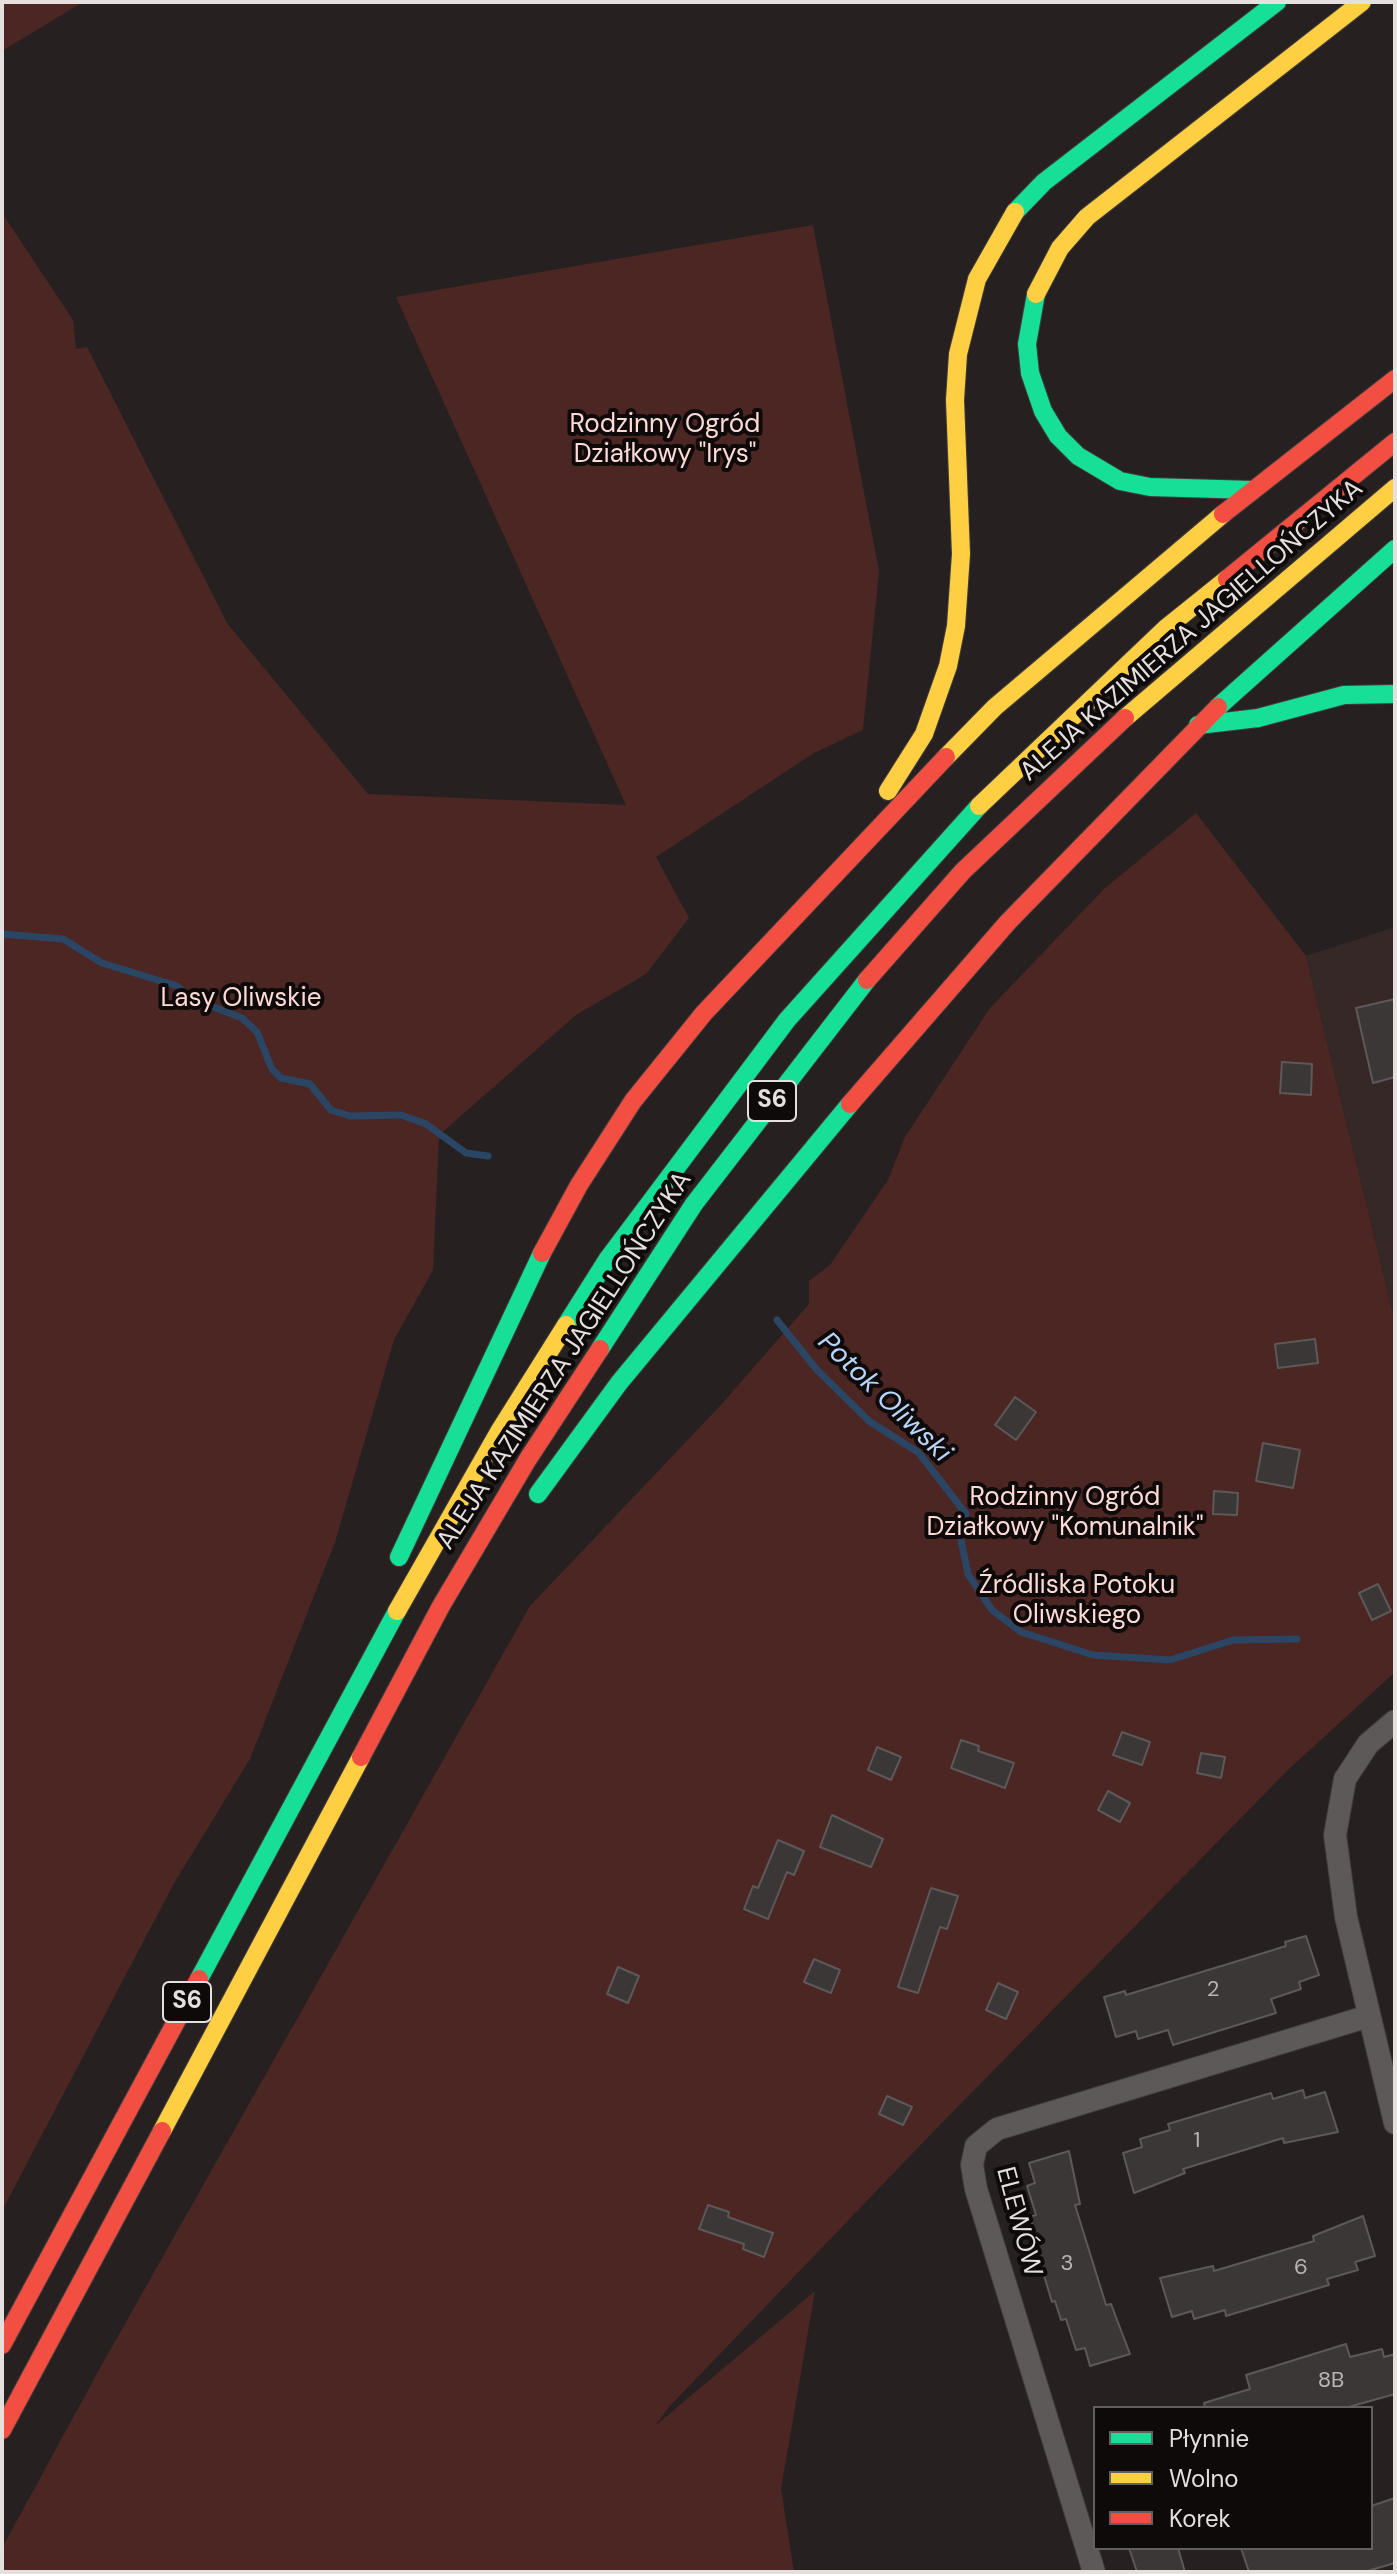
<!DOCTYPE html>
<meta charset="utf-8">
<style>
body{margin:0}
#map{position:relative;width:1397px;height:2574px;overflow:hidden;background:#262120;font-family:"DM Sans",sans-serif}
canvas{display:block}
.frame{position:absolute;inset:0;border:4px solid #e5dfde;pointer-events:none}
.legend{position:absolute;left:1093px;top:2406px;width:280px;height:144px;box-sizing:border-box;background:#0e0a0a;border:2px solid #645f5f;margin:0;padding:10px 14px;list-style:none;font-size:24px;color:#e5dfde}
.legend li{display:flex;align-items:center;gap:16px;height:40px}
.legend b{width:40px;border:2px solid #645f5f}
</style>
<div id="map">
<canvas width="1397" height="2574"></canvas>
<div class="frame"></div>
<ul class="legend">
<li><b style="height:10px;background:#16e098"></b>Płynnie</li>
<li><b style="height:10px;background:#ffcf43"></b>Wolno</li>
<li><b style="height:10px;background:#f24e42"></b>Korek</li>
</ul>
</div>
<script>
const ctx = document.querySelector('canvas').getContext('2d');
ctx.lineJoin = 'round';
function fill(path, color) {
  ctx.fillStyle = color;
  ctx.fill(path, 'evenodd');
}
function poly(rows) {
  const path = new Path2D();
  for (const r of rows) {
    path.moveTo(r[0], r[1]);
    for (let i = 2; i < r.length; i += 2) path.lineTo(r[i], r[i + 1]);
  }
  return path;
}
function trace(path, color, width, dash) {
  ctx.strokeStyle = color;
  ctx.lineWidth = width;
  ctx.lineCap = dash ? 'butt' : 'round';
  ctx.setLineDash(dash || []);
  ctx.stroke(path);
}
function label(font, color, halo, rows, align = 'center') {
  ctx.font = font + ' "DM Sans",sans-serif';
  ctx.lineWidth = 8;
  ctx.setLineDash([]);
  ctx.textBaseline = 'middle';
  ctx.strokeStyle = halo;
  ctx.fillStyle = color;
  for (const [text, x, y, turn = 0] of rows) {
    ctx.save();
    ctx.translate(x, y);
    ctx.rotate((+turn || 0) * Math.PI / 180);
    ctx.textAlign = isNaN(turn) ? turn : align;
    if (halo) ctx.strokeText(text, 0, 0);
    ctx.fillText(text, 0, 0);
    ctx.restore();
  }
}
fill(poly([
 [1395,927,1395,1322,1306,956]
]), '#352827');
fill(poly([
 [2,2,83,2,2,51],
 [2,213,73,320,76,349,87,347,227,623,368,794,626,805,396,297,813,225,879,571,863,730,814,753,656,857,689,918,646,974,576,1015,439,1135,433,1270,394,1340,335,1542,250,1759,173,1885,2,2211],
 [1196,813,1306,956,1395,1322,1395,1672,1289,1769,933,2132,669,2407,655,2426,815,2291,781,2489,794,2572,2,2572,2,2548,100,2368,530,1606,720,1406,809,1304,809,1281,830,1265,888,1180,905,1137,990,1008,1104,889]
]), '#4b2623');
trace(poly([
 [2,934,63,939,102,963,177,986,190,998,242,1018,257,1032,272,1069,281,1078,310,1084,331,1110,350,1116,401,1115,426,1124,466,1153,488,1156],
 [777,1320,817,1370,869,1421,919,1453,966,1514,960,1535,968,1574,992,1610,1021,1632,1093,1655,1170,1660,1233,1640,1297,1639]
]), '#2b4665', 7);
const building = poly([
 [1395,999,1395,1077,1373,1083,1356,1008,1395,999],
 [1282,1062,1312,1064,1311,1095,1280,1093,1282,1062],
 [1315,1339,1318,1363,1278,1368,1275,1344,1315,1339],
 [1015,1397,1036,1412,1016,1440,995,1425,1015,1397],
 [1263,1443,1300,1450,1293,1488,1256,1481,1263,1443],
 [1214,1491,1238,1493,1237,1515,1213,1514,1214,1491],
 [1378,1584,1391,1611,1372,1620,1359,1593,1378,1584],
 [1122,1732,1150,1742,1142,1765,1113,1755,1122,1732],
 [961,1740,979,1746,978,1751,1014,1763,1005,1788,951,1768,961,1740],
 [877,1747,901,1757,891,1780,868,1770,877,1747],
 [1201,1753,1225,1757,1221,1778,1197,1773,1201,1753],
 [1108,1791,1130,1803,1120,1822,1098,1810,1108,1791],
 [832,1815,883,1839,871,1867,820,1847,832,1815],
 [778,1840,804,1851,794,1875,787,1872,768,1919,744,1909,753,1886,758,1888,778,1840],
 [931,1888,958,1896,947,1929,940,1927,918,1993,898,1987,931,1888],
 [1306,1936,1319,1975,1299,1982,1301,1989,1271,1999,1276,2013,1173,2045,1168,2030,1138,2039,1136,2031,1116,2037,1104,1997,1125,1991,1126,1995,1228,1964,1286,1946,1285,1942,1306,1936],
 [814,1959,840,1970,831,1993,804,1982,814,1959],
 [618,1967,639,1976,628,2003,607,1994,618,1967],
 [998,1983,1018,1992,1006,2019,986,2010,998,1983],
 [1303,2090,1305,2098,1325,2092,1338,2132,1284,2143,1283,2138,1183,2169,1185,2173,1134,2193,1123,2153,1142,2147,1140,2139,1170,2130,1168,2124,1271,2093,1273,2099,1303,2090],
 [887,2096,912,2107,903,2125,879,2114,887,2096],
 [1069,2151,1080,2204,1075,2205,1106,2305,1111,2304,1130,2354,1090,2366,1085,2348,1076,2350,1066,2319,1061,2320,1055,2301,1052,2302,1033,2239,1036,2238,1030,2217,1036,2215,1027,2186,1035,2183,1029,2163,1069,2151],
 [708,2205,729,2212,728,2217,773,2233,764,2257,743,2249,744,2244,699,2229,708,2205],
 [1363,2216,1375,2256,1355,2262,1358,2270,1327,2279,1329,2285,1226,2316,1225,2310,1194,2319,1192,2311,1172,2317,1160,2278,1213,2266,1214,2271,1314,2241,1313,2236,1363,2216],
 [1346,2344,1350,2357,1382,2349,1384,2357,1395,2354,1395,2394,1345,2408,1205,2408,1204,2403,1250,2389,1246,2375,1346,2344],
 [1395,2498,1395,2563,1364,2572,1249,2572,1241,2548,1371,2548,1371,2506,1395,2498],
 [1129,2548,1178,2548,1185,2572,1137,2572,1129,2548]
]);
fill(building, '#3b3737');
trace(building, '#5d5958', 2);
const street = poly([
 [1395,1721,1368,1744,1345,1779,1335,1835,1346,1917,1395,2123],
 [1094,2572,976,2189,972,2165,976,2146,997,2129,1369,2016]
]);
const fast = poly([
 [1015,212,1044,182,1277,2],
 [1036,294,1027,344,1030,373,1043,411,1058,436,1078,456,1120,481,1150,487,1252,490],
 [1218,707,1395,549],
 [1198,725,1258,718,1344,695,1395,694],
 [566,1325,607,1260,787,1020,979,806],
 [600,1349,694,1204,867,980],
 [538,1494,619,1383,850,1104],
 [399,1557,542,1253],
 [199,1979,397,1611]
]);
const slow = poly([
 [1036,294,1060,248,1087,217,1362,2],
 [1125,718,1395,488],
 [946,757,995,707,1223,514],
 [888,791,924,734,948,666,956,626,961,554,955,400,958,354,977,279,1015,212],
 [979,806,1166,628,1227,579],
 [397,1611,500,1430,566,1325],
 [162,2131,361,1757]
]);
const jam = poly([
 [1223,514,1395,379],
 [1227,579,1395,442],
 [867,980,963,871,1125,718],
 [850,1104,1008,922,1218,707],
 [542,1253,579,1185,633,1101,704,1013,946,757],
 [361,1757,441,1606,528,1459,600,1349],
 [2,2345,199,1979],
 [2,2430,162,2131]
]);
trace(street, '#413d3c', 24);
trace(fast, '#413d3c', 20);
trace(slow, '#413d3c', 20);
trace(jam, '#413d3c', 20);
trace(street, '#5d5959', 22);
trace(fast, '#16e098', 18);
trace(slow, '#ffcf43', 18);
trace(jam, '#f24e42', 18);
label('22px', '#bab5b4', null, [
 ["2",1213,1990],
 ["1",1197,2141],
 ["3",1067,2264],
 ["6",1301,2268],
 ["8B",1331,2381]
]);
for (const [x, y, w] of [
 [772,1101,48],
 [187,2002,48]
]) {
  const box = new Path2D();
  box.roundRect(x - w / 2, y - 20, w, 40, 6);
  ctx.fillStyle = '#0e0a0a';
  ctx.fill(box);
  trace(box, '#e5dfde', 2);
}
label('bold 24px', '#e5dfde', null, [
 ["S6",772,1101],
 ["S6",187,2002]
]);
label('26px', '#fddad6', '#0e0a0a', [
 ["Rodzinny Ogród",665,425],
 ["Działkowy \"Irys\"",665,455],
 ["Lasy Oliwskie",241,999],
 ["Rodzinny Ogród",1065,1498],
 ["Działkowy \"Komunalnik\"",1065,1528],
 ["Źródliska Potoku",1077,1586],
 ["Oliwskiego",1077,1616]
]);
label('26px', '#e5dfde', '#0e0a0a', [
 ["ALEJA KAZIMIERZA JAGIELLOŃCZYKA",1192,631,-41],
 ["ALEJA KAZIMIERZA JAGIELLOŃCZYKA",565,1361,-57],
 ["ELEWÓW",1018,2222,75]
]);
label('italic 28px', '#b6d5f8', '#0e0a0a', [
 ["Potok Oliwski",884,1398,44]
]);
</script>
